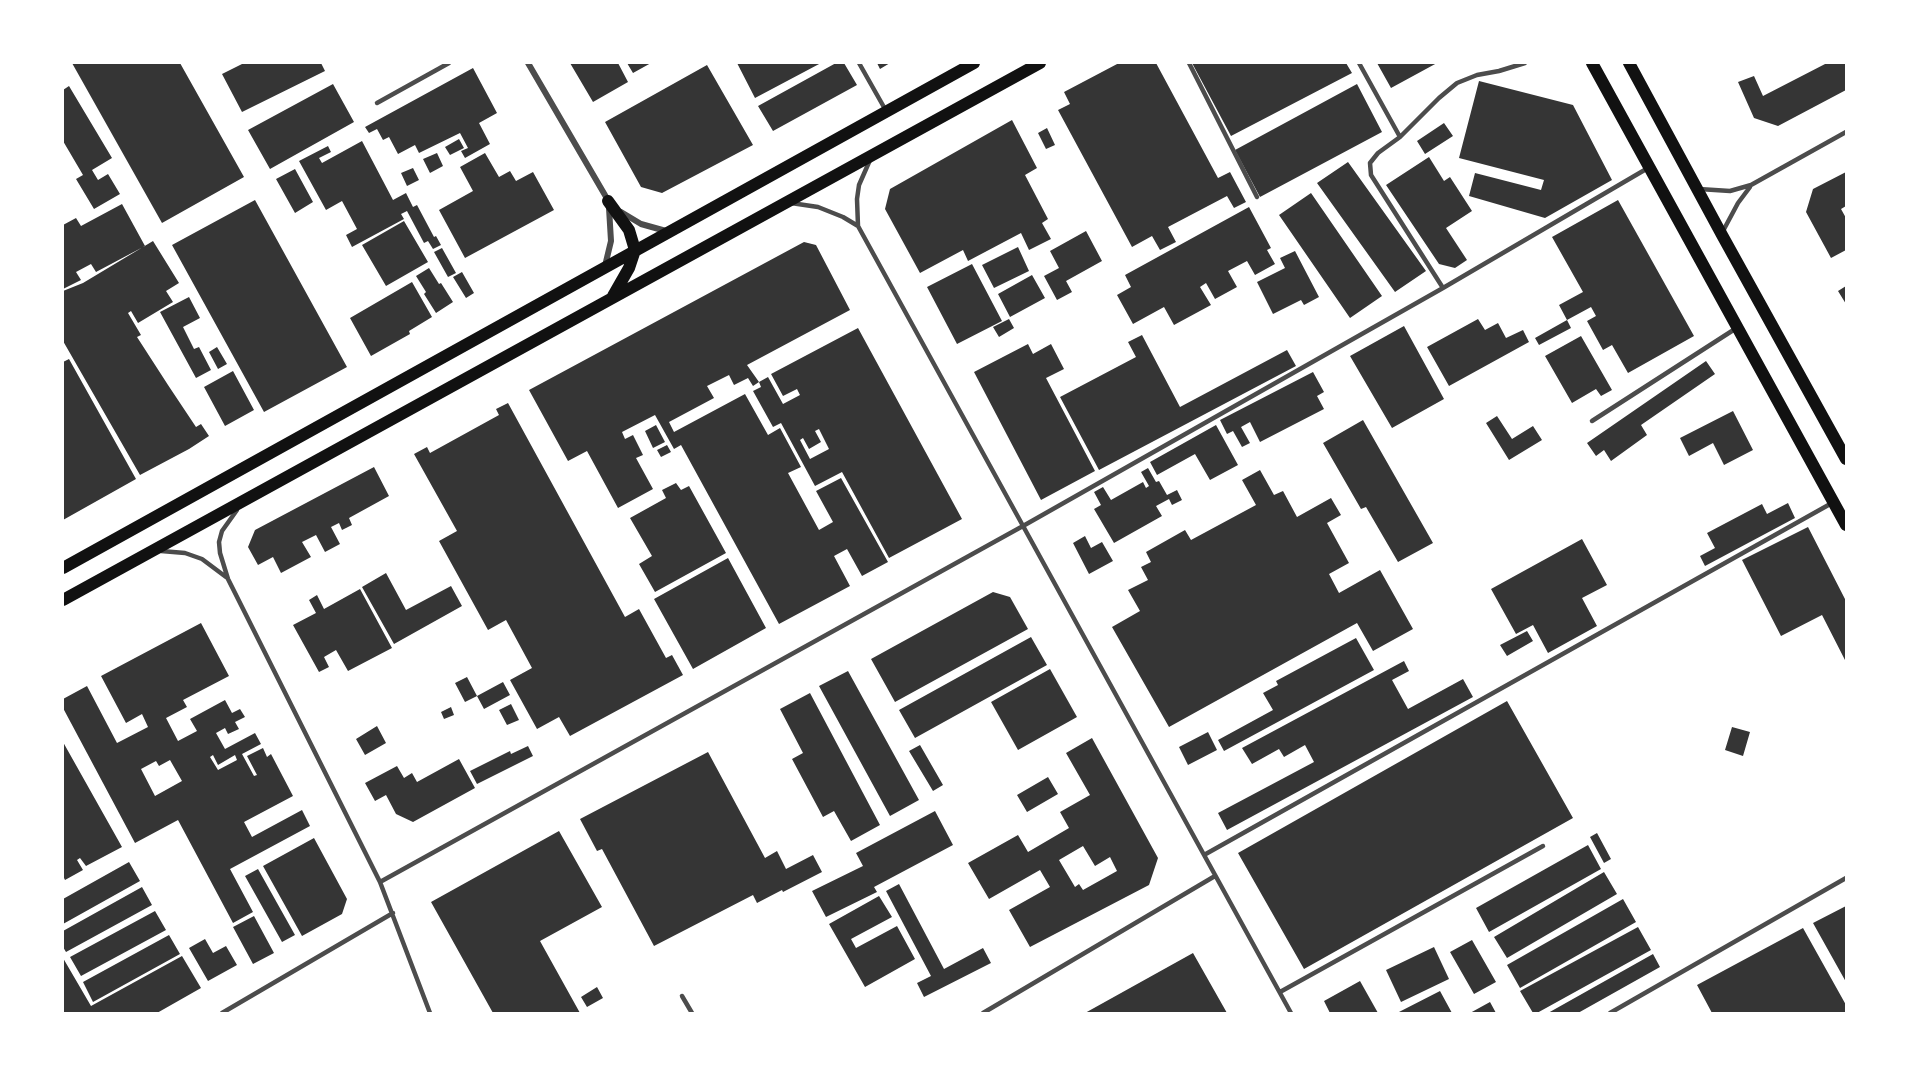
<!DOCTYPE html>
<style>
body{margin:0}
#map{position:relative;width:1909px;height:1076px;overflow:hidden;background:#fff;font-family:Montserrat,sans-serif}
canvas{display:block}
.frame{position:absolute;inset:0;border:64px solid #fff;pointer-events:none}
</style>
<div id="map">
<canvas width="1909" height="1076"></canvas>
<div class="frame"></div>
</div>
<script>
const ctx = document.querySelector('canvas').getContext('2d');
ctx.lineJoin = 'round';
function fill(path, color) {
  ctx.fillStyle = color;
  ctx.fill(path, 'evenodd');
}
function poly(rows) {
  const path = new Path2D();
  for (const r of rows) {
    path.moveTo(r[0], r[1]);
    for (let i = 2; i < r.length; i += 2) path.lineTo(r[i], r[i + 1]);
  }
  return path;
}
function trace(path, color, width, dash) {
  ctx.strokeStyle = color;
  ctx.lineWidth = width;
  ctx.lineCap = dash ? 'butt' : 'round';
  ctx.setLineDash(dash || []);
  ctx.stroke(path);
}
fill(poly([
 [72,63,180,63,244,177,162,223],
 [244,63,321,63,325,71,242,112,222,74],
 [570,63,618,63,628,82,593,102],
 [627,63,651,63,633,73],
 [737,63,821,63,755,98],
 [836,63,844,63,857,85,773,131,758,106],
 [877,63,890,63,880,69],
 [1119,63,1156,63,1218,178,1230,172,1246,202,1234,208,1227,196,1168,227,1176,242,1160,250,1152,236,1132,247,1058,110,1070,104,1064,92],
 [1192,63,1346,63,1352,73,1231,136],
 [1377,63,1437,63,1391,88],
 [1827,63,1846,63,1846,90,1778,126,1754,118,1738,82,1754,76,1763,96],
 [707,65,753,145,662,193,641,187,605,122],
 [473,68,497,113,479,123,490,144,465,158,461,151,468,148,460,133,419,153,415,145,398,154,389,137,383,140,377,129,369,133,365,127],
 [1479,81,1573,105,1612,180,1545,218,1469,196,1475,173,1541,190,1544,180,1459,158],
 [333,84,354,122,270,169,248,130],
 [1357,84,1382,132,1260,197,1235,150],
 [69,86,112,158,92,170,98,180,108,174,120,194,94,209,76,179,83,175,63,141,63,90],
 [1012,120,1037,168,1025,175,1048,219,1042,223,1051,239,1029,250,1021,233,968,261,963,250,920,273,885,209,890,189],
 [1444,123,1453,136,1425,154,1417,141],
 [1047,128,1055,145,1046,149,1038,133],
 [459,139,464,148,450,155,445,147],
 [362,141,393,200,406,193,413,207,417,205,434,237,436,236,441,245,433,249,428,241,424,243,407,211,401,214,404,219,352,247,346,235,357,229,342,201,326,210,299,161,328,146,331,152,319,158,322,163],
 [437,153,443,166,430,173,423,159],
 [485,153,499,177,510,171,516,181,533,172,554,210,465,258,439,210,473,191,460,167],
 [1429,157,1444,181,1450,177,1472,211,1446,228,1467,260,1455,268,1439,264,1386,185],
 [1348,162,1426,271,1395,292,1317,183],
 [413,168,419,180,407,186,401,173],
 [295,169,313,202,295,213,276,179],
 [1846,172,1846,206,1841,209,1846,218,1846,250,1831,258,1806,212,1813,189],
 [1311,193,1382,296,1350,318,1279,215],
 [255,200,347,367,264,412,172,245],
 [1618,200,1694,336,1628,373,1612,345,1603,350,1587,321,1596,316,1591,307,1567,320,1559,305,1583,292,1552,237],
 [122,204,145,246,96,272,91,264,76,272,81,280,63,289,63,225,76,218,81,226],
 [1249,207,1271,248,1267,250,1275,264,1255,275,1247,261,1228,271,1237,287,1215,299,1206,283,1200,287,1211,305,1174,325,1164,307,1133,324,1117,295,1131,287,1125,275],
 [404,221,428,262,386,286,362,245],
 [1086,231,1102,261,1066,281,1072,292,1057,300,1044,276,1059,268,1050,251],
 [153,241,179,283,166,291,173,302,138,323,131,311,128,313,141,335,137,337,168,385,196,427,201,424,209,436,189,449,140,475,63,341,63,291,83,283],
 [804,242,816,245,850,310,747,365,759,382,753,386,748,378,734,385,729,375,707,386,714,398,669,422,674,432,745,394,768,435,780,428,801,467,788,473,819,530,833,522,816,491,841,478,888,562,862,576,847,549,834,556,850,586,779,624,681,445,674,449,655,415,622,432,625,439,633,435,643,455,636,458,653,489,618,508,587,451,568,461,529,390],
 [1018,247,1029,271,994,288,982,265],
 [442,248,456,273,448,277,434,252],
 [1295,251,1319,297,1304,305,1301,300,1273,314,1257,282,1285,268,1280,258],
 [972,264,1002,321,957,344,927,287],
 [429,268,439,284,441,283,453,302,436,313,424,294,426,292,416,276],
 [462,272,474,293,466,298,453,277],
 [1032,275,1045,298,1010,317,998,294],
 [412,282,432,317,409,331,410,334,371,356,350,318],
 [1846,286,1846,304,1838,291],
 [189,297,200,318,183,327,194,349,199,347,211,370,196,378,160,312],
 [1009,319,1014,328,999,337,993,327],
 [1478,319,1485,330,1498,323,1506,338,1523,330,1529,342,1449,386,1427,347],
 [1567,320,1571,328,1539,345,1535,338],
 [1404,326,1444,399,1392,428,1350,356],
 [858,328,962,519,889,558,842,472,815,486,781,423,773,427,753,391,761,387,759,382,768,377,783,404,800,395,797,389,783,396,771,374],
 [819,429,829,449,810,459,800,440,803,438,809,449,821,442,815,431],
 [1142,335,1180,407,1287,350,1296,366,1099,470,1060,397,1136,357,1128,342],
 [1581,336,1612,390,1601,396,1596,389,1572,403,1545,356],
 [1028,344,1033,354,1051,344,1064,369,1046,378,1095,471,1041,500,974,372],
 [217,347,227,364,218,369,209,352],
 [69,359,136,479,63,520,63,362],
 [1706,361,1715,374,1641,425,1647,435,1611,461,1604,450,1596,456,1587,443],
 [233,371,254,410,225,426,204,387],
 [1313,372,1324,392,1317,396,1324,409,1260,442,1250,422,1241,427,1250,443,1242,447,1233,431,1227,434,1220,420],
 [508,403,625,617,639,609,666,658,672,655,683,675,570,736,559,717,537,729,510,680,532,668,506,620,488,630,439,541,457,531,414,454,427,447,430,453,499,415,496,409],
 [1733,411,1753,450,1724,465,1713,443,1689,456,1680,438],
 [1497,416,1512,439,1533,426,1542,440,1509,460,1486,423],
 [1363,420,1433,543,1398,562,1366,507,1361,509,1323,443],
 [656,425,665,442,653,448,645,431],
 [1216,425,1238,465,1210,480,1195,454,1157,475,1150,462],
 [667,445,671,452,661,457,657,450],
 [374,467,389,496,349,518,352,525,342,530,339,523,331,527,340,544,325,552,316,535,302,542,311,557,281,573,273,557,258,565,248,547,255,530],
 [1148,468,1156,482,1159,481,1167,495,1177,490,1182,500,1172,505,1169,499,1156,506,1162,516,1114,543,1094,509,1101,505,1094,492,1103,487,1111,500,1143,482,1146,488,1149,486,1141,472],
 [1260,470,1274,495,1283,491,1297,517,1331,498,1341,515,1327,523,1349,563,1329,574,1339,593,1380,570,1413,629,1373,651,1357,623,1169,727,1112,627,1140,611,1128,590,1148,580,1141,567,1151,562,1146,552,1185,530,1191,540,1256,505,1242,480],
 [676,483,681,490,689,486,726,553,655,592,639,564,652,556,630,518,666,498,662,490],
 [1788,503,1795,518,1705,566,1700,556,1715,548,1707,533,1762,504,1767,514],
 [1808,527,1846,601,1846,662,1822,615,1781,636,1742,560],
 [1085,536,1091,548,1102,542,1113,561,1089,574,1073,543],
 [1582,539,1607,585,1582,598,1597,626,1548,653,1533,625,1516,634,1491,589],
 [728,558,766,628,693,669,654,599],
 [386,573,406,610,451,586,462,606,394,644,362,587],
 [360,589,392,648,348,671,336,650,324,657,329,667,319,672,293,625,316,613,309,600,317,595,324,609],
 [993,592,1010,597,1028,629,895,702,871,659],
 [201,623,229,676,183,700,187,707,166,718,178,741,197,731,190,719,225,700,232,713,240,709,245,717,235,722,239,729,228,734,225,728,216,733,225,749,255,733,261,744,242,754,254,776,257,775,247,756,263,748,267,757,271,754,293,796,244,822,252,837,302,810,310,826,230,869,253,912,233,923,178,820,135,843,63,708,63,699,87,686,117,743,148,727,142,714,126,723,101,676],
 [213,755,218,765,235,755,237,760,218,770,210,757],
 [170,760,182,781,155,796,141,769,156,761,159,766],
 [1527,631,1533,641,1507,656,1500,645],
 [1031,637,1047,665,915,738,899,710],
 [1356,638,1374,670,1224,751,1218,740,1273,710,1263,693,1278,685,1276,681],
 [1404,661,1409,671,1392,680,1408,709,1463,679,1473,697,1227,830,1218,813,1314,762,1305,745,1284,757,1279,749,1252,764,1242,748],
 [1050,669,1077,717,1018,750,991,702],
 [848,671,919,800,890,816,819,686],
 [467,677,477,696,503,682,510,695,484,709,477,696,465,702,455,683],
 [810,693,880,825,851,841,834,811,823,817,792,759,803,753,780,709],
 [1507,701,1573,818,1304,969,1238,853],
 [511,704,519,720,507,725,499,710],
 [451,707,454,715,444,719,441,712],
 [377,726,386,743,365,755,356,739],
 [1732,727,1750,732,1743,756,1725,750],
 [1208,732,1217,750,1188,765,1179,747],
 [1092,738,1158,858,1149,885,1030,947,1009,910,1050,887,1040,870,989,899,968,863,1018,835,1028,852,1069,828,1060,812,1090,795,1066,753],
 [1083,846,1095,866,1110,857,1117,871,1083,890,1079,884,1075,887,1059,860],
 [63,742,122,847,86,866,80,858,77,860,83,870,65,880,63,876],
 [920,745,943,785,933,791,909,751],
 [528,746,533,756,477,784,470,771,510,751,511,754],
 [708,752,765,858,777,851,786,869,813,855,822,872,783,892,782,890,757,903,753,895,654,946,602,849,597,851,580,819],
 [459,759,475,788,413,822,396,814,386,795,375,801,365,783,397,766,404,778,412,773,417,782],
 [1048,777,1058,794,1027,812,1017,795],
 [935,811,953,845,874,887,877,892,826,917,812,891,863,866,856,853],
 [559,831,602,907,540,941,580,1013,493,1013,431,902],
 [1597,833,1611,859,1604,863,1590,837],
 [314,838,347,899,342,914,302,936,263,866],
 [1588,845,1601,869,1489,932,1476,908],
 [129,862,140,881,63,924,63,899],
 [258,869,295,935,282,942,245,876],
 [1604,872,1617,894,1507,958,1494,937],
 [899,884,944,969,983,948,991,963,924,997,917,983,931,976,886,891],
 [142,887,152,905,66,952,63,947,63,931],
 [879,896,892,917,851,939,856,948,897,926,915,959,865,987,829,924],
 [1623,899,1636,922,1520,988,1507,965],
 [1846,906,1846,982,1813,923],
 [155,911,166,930,81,976,70,957],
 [254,916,274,953,253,964,233,927],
 [1638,927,1651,950,1537,1013,1533,1013,1520,991],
 [1803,928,1846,1005,1846,1013,1712,1013,1697,985],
 [169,935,180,954,93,1002,83,982],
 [205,939,213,953,226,946,237,965,208,981,189,948],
 [1472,940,1496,982,1474,994,1450,952],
 [1434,947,1449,979,1401,1002,1386,970],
 [1193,953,1227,1013,1085,1013],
 [1653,954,1660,967,1578,1013,1548,1013],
 [182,956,201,988,157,1013,63,1013,63,958,91,1006],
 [1360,981,1378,1013,1330,1013,1324,1001],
 [597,987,603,998,587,1007,581,997],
 [1440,991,1452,1013,1397,1013],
 [1490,1002,1496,1013,1470,1013]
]), '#353535');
trace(poly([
 [859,63,885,109],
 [1189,63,1257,197],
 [1359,63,1400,137],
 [377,103,449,63],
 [870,160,859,185,857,199,858,226,1291,1013],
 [1699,189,1730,191,1751,185,1846,132],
 [791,203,818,207,843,217,858,226],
 [1723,231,1738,203,1750,187],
 [1443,288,1371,175,1370,163,1378,153,1400,137,1439,98,1457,83,1477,75,1499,71,1525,63],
 [1592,421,1735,329],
 [237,510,222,531,219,542,220,553,228,579,380,882,430,1013],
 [161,551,185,553,202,559,226,577],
 [1204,855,1832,503],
 [380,882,1023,526,1443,288,1648,168],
 [1280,992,1543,846],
 [682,996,692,1013],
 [222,1013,393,913],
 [983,1013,1215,876],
 [1610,1013,1846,878]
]), '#4c4c4c', 4.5);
trace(poly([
 [528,63,609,202],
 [621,212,641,224,666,231],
 [605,266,611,241,609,208]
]), '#4c4c4c', 6);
trace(poly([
 [1592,63,1846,525],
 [1629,63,1722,235,1846,459],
 [608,201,629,230,635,250,629,268,613,296],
 [63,568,974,63],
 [63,600,1040,63]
]), '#111', 12);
</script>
